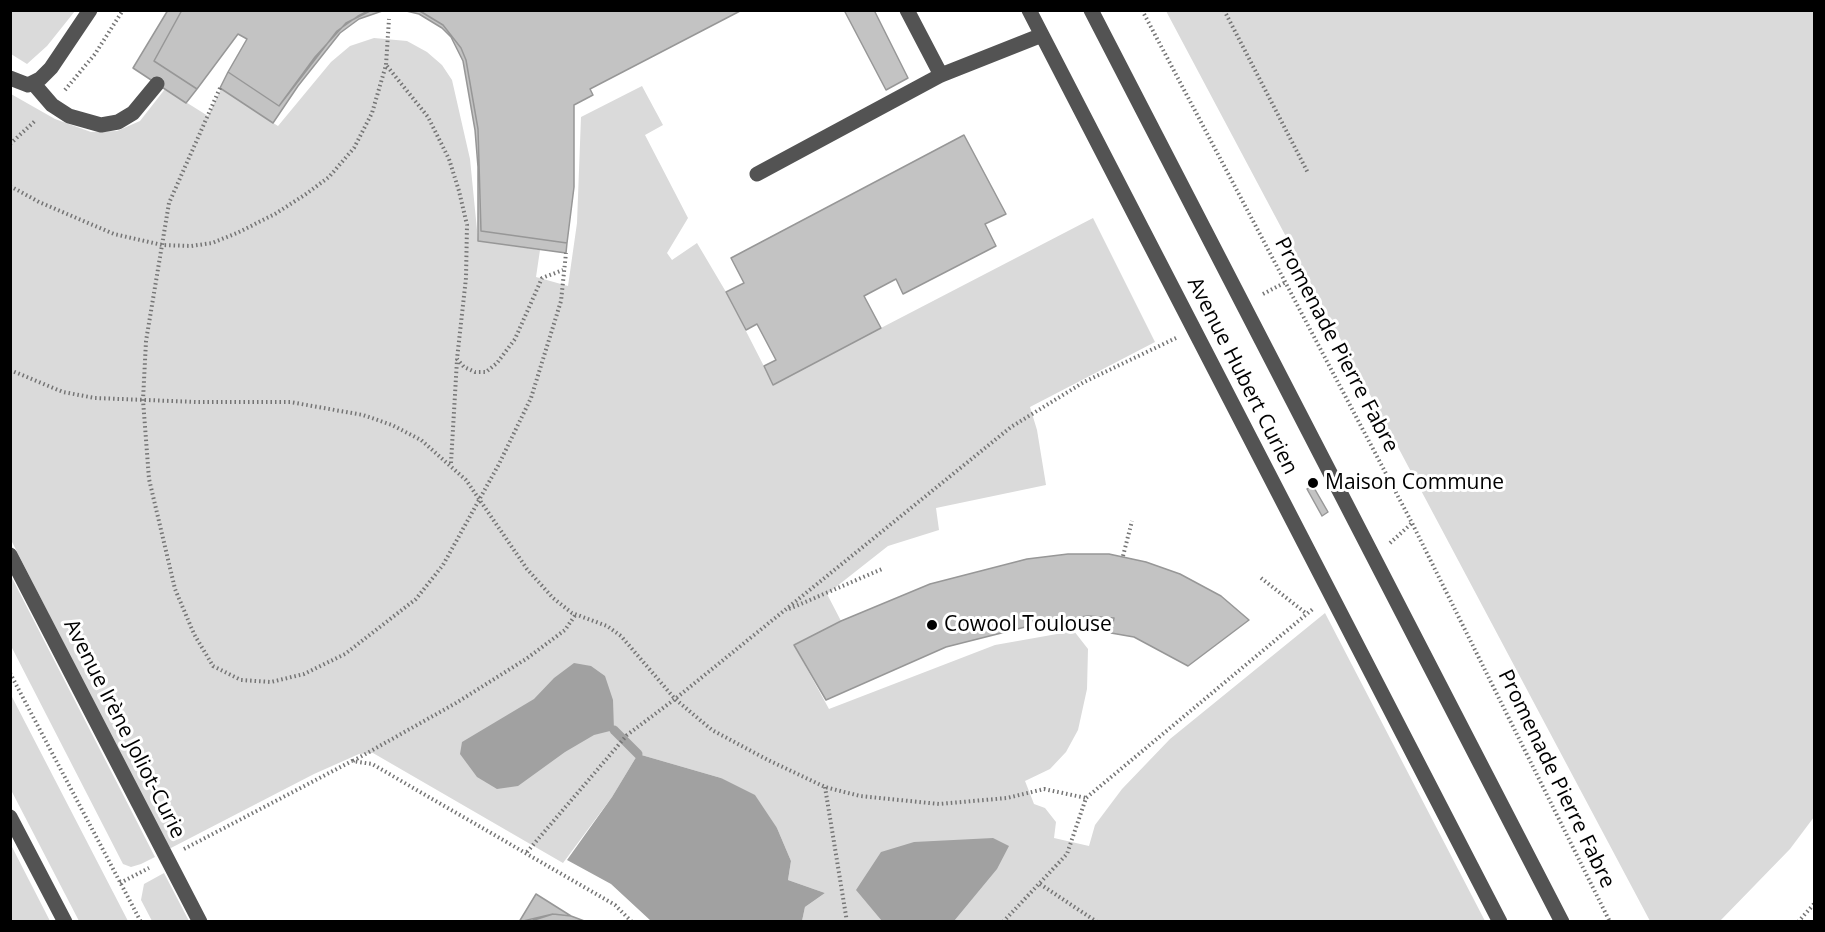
<!DOCTYPE html>
<meta charset="utf-8">
<style>
body{margin:0}
#map{position:relative;width:1825px;height:932px;overflow:hidden;background:#fff;font-family:"Open Sans",sans-serif}
canvas{display:block}
.frame{position:absolute;inset:0;border:12px solid #000;pointer-events:none}
</style>
<div id="map">
<canvas width="1825" height="932"></canvas>
<div class="frame"></div>
</div>
<script>
const ctx = document.querySelector('canvas').getContext('2d');
ctx.lineJoin = 'round';
function fill(path, color) {
  ctx.fillStyle = color;
  ctx.fill(path, 'evenodd');
}
function poly(rows) {
  const path = new Path2D();
  for (const r of rows) {
    path.moveTo(r[0], r[1]);
    for (let i = 2; i < r.length; i += 2) path.lineTo(r[i], r[i + 1]);
  }
  return path;
}
function trace(path, color, width, dash) {
  ctx.strokeStyle = color;
  ctx.lineWidth = width;
  ctx.lineCap = dash ? 'butt' : 'round';
  ctx.setLineDash(dash || []);
  ctx.stroke(path);
}
function label(font, color, halo, rows, align = 'center') {
  ctx.font = font + ' "Open Sans",sans-serif';
  ctx.lineWidth = 6;
  ctx.setLineDash([]);
  ctx.textBaseline = 'middle';
  ctx.strokeStyle = halo;
  ctx.fillStyle = color;
  for (const [text, x, y, turn = 0] of rows) {
    ctx.save();
    ctx.translate(x, y);
    ctx.rotate((+turn || 0) * Math.PI / 180);
    ctx.textAlign = isNaN(turn) ? turn : align;
    if (halo) ctx.strokeText(text, 0, 0);
    ctx.fillText(text, 0, 0);
    ctx.restore();
  }
}
fill(poly([
 [10,11,11,10,75,11,47,46,27,64,11,54],
 [1166,11,1814,11,1814,817,1790,849,1720,921,1650,921],
 [374,38,407,41,427,52,442,65,452,80,470,159,478,240,540,250,536,277,568,286,577,223,581,117,642,86,663,125,645,135,688,218,667,253,672,260,697,243,726,292,773,384,1093,218,1155,342,1030,407,1037,430,1046,485,936,508,939,530,888,546,827,594,841,621,794,645,829,709,995,645,1074,631,1088,649,1087,689,1078,730,1066,752,1050,769,1025,781,1034,804,1045,808,1056,822,1054,838,1089,846,1095,825,1122,789,1170,739,1325,613,1485,921,802,921,805,907,825,893,788,880,791,861,777,828,721,778,638,754,612,797,563,863,373,753,359,754,314,774,169,849,11,540,11,94,55,119,91,132,117,131,140,121,165,89,208,116,221,89,278,126,331,62,350,46],
 [11,576,155,857,141,864,131,867,123,864,11,646],
 [10,695,11,695,128,921,79,921,11,790],
 [11,845,50,921,11,921],
 [164,873,189,921,152,921,141,900,144,884]
]), '#dadada');
fill(poly([
 [574,663,591,666,605,676,613,700,614,730,594,735,565,752,518,786,497,789,477,777,460,754,462,742,534,699,554,678],
 [638,754,721,778,755,795,777,828,791,861,788,880,825,893,805,907,802,921,651,921,611,884,567,860,612,797],
 [993,838,1009,846,997,869,954,921,882,921,856,890,881,852,914,842]
]), '#a1a1a1');
trace(poly([
 [614,730,638,754]
]), '#a1a1a1', 9);
const building = poly([
 [168,10,182,10,154,61,197,89,186,103,133,68,168,10],
 [182,10,370,10,358,16,337,31,279,106,228,72,247,39,238,34,197,89,154,61,182,10],
 [385,10,359,19,340,33,298,86,273,123,220,88,228,72,279,106,315,57,346,23,370,11,385,10],
 [402,10,420,11,443,25,461,48,466,60,478,129,481,231,567,243,566,253,478,241,478,167,475,130,463,61,451,37,442,28,419,14,402,10],
 [418,10,742,10,590,89,593,95,574,105,574,187,567,243,481,231,478,129,466,60,461,48,443,25,418,10],
 [844,10,874,10,908,78,886,90,844,10],
 [964,135,1006,214,985,224,996,246,903,294,896,279,864,296,881,328,773,385,764,366,776,360,757,324,746,330,726,292,744,283,731,258,964,135],
 [1313,486,1328,512,1322,516,1307,489,1313,486],
 [1068,554,1109,554,1146,562,1180,574,1221,596,1249,620,1188,666,1134,637,1111,633,1114,618,1088,616,1049,621,946,647,826,700,794,645,841,621,930,584,1027,559,1068,554],
 [536,894,571,916,553,914,519,922,536,894],
 [553,914,571,916,587,922,528,922,553,914]
]);
fill(building, '#c3c3c3');
trace(building, '#979797', 1.5);
trace(poly([
 [1142,10,1412,523,1610,922],
 [1224,10,1308,173],
 [387,66,428,117,449,159,459,191,467,225,466,278,457,359,464,367,475,372,486,372,497,363,515,339,542,278,563,270],
 [220,88,169,203,146,341,143,400,149,479,175,589,194,634,213,666,241,680,271,682,304,674,345,654,416,599,443,565,499,464,531,398,561,301,566,253],
 [65,90,95,54,123,10],
 [10,144,36,120],
 [10,186,39,202,114,234,162,245,191,246,212,243,237,233,275,214,306,194,329,177,354,148,372,113,386,65,389,19],
 [1263,294,1286,282],
 [10,370,63,392,95,398,197,402,290,402,363,415,392,425,421,440,466,480,527,569,553,598,572,613,607,626,621,636,675,699,712,730,768,760,825,787,860,796,939,804,1007,798,1044,789,1086,798],
 [451,463,457,360],
 [1390,543,1412,523],
 [1123,556,1132,521],
 [1261,578,1307,614],
 [789,609,882,569],
 [10,673,141,922],
 [353,761,456,703,526,659,565,630,576,614],
 [825,787,847,922],
 [184,849,352,761,372,764,615,905,632,922],
 [527,852,627,735,675,699,1011,427,1084,382,1176,338],
 [120,883,149,868],
 [1040,884,1097,922],
 [1003,922,1067,854,1086,798,1314,608],
 [1798,922,1814,904]
]), '#757575', 4, [1.5, 3]);
trace(poly([
 [907,10,941,75],
 [1029,10,1500,922],
 [1091,10,1562,922],
 [10,78,28,85,40,79,51,68,90,10],
 [33,83,52,105,69,116,101,125,118,122,133,113,157,84],
 [757,174,941,75,1042,35],
 [10,555,200,922],
 [10,817,65,922]
]), '#535353', 15);
for (const [x, y, r, color] of [
 [1313,483,6,"#000"],
 [932,625,6,"#000"]
]) {
  const dot = new Path2D();
  dot.arc(x, y, r, 0, 2 * Math.PI);
  ctx.fillStyle = color;
  ctx.fill(dot);
  trace(dot, '#fff', 2);
}
label('21px', '#000', '#fff', [
 ["Promenade Pierre Fabre",1336,345,62],
 ["Avenue Hubert Curien",1242,376,63],
 ["Avenue Irène Joliot-Curie",124,729,63],
 ["Promenade Pierre Fabre",1556,779,64]
]);
label('21px', '#000', '#fff', [
 ["Maison Commune",1325,483],
 ["Cowool Toulouse",944,625]
], 'left');
</script>
